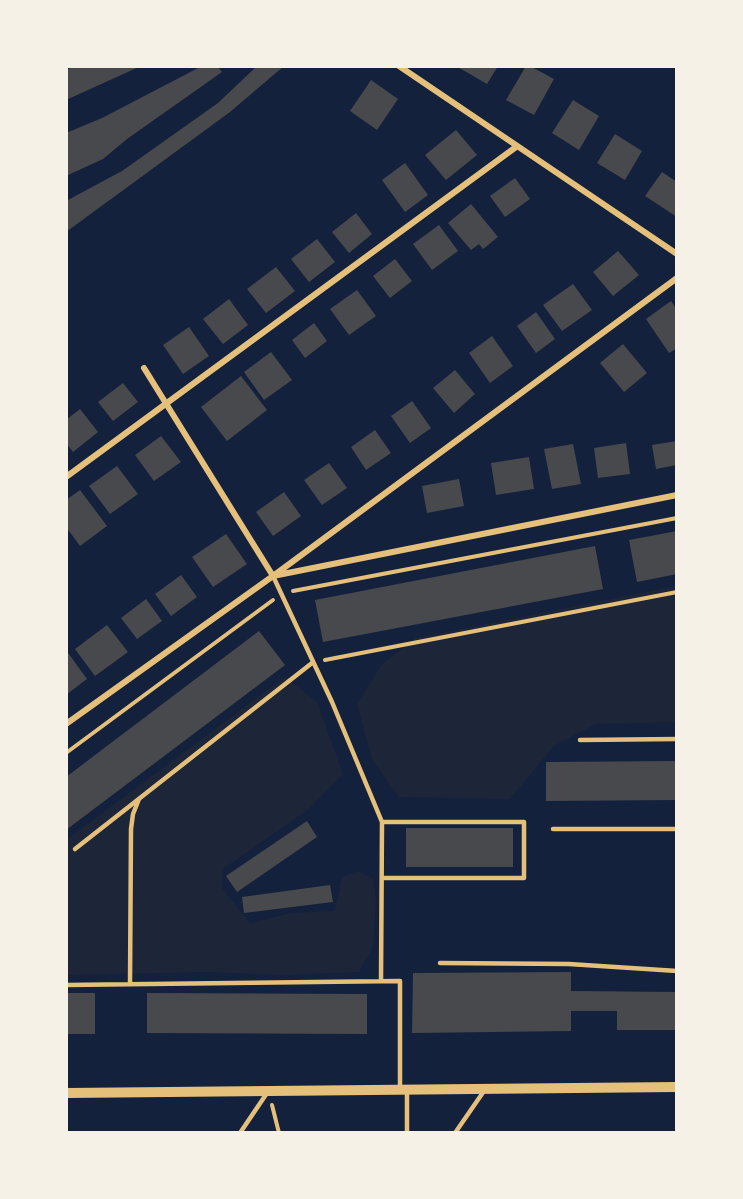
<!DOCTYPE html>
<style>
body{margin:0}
#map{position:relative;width:743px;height:1199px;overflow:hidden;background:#14213d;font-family:"Source Sans 3",sans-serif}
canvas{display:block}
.frame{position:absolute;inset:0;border:68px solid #f6f1e7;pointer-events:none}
</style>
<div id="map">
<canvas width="743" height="1199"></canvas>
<div class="frame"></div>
</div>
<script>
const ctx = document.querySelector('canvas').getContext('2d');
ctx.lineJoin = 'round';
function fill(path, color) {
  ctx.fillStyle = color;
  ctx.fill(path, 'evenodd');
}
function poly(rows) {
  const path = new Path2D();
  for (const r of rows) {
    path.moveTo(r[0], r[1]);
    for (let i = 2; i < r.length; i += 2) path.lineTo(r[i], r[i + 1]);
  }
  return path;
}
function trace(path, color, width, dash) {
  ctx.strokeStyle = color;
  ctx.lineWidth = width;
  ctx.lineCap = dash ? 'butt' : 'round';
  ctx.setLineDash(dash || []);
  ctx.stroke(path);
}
fill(poly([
 [677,586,677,722,595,724,554,746,510,799,399,797,372,759,357,704,382,664,416,638],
 [285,677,317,702,343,774,309,809,223,869,222,888,250,923,291,913,335,911,342,877,358,871,373,878,376,901,373,947,359,972,281,975,207,972,66,975,66,840]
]), '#1d2539');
fill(poly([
 [75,66,141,66,66,100,66,70],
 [202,66,217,66,222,72,127,139,103,159,66,176,66,133,102,118],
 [257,66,284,66,230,112,66,232,66,201,122,171,218,103],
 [456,66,498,66,487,84],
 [526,66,530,66,554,79,534,115,506,100],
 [371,80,398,99,377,130,350,111],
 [573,100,599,116,579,150,552,133],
 [456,130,477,155,446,180,425,155],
 [615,134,642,151,625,180,597,163],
 [405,163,428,195,405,212,382,180],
 [662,172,677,182,677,217,645,196],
 [515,178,530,199,505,217,490,196],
 [471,204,498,237,483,249,479,244,471,250,448,223],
 [356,213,372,234,349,253,332,232],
 [439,225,458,251,432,270,413,244],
 [317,239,335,262,309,282,291,259],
 [618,251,639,275,613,296,593,272],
 [395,259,412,281,390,298,373,276],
 [276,267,295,291,266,313,247,289],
 [573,284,592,310,562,331,543,305],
 [357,290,376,316,349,335,330,309],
 [229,299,248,325,223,344,203,319],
 [671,301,677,310,677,348,669,353,646,319],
 [536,312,555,339,536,353,517,326],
 [314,323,327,341,305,358,292,340],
 [189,327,209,356,183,374,163,345],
 [492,336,513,366,490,383,469,353],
 [623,344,647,373,624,392,600,363],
 [271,352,292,380,264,400,244,372],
 [455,370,475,394,454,413,433,388],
 [241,376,267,410,227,441,201,407],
 [123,383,138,402,113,421,98,402],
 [412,401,431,428,410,443,391,416],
 [80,409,98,432,73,452,66,443,66,420],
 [375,430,391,453,366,470,351,447],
 [161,436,181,462,154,481,135,455],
 [677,441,677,465,656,469,652,445],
 [626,443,630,474,598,478,594,448],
 [573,444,581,484,552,489,544,449],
 [529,457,534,489,496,495,491,463],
 [329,463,347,488,322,505,304,480],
 [117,466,138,494,110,514,89,486],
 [459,479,464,506,427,513,422,486],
 [80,490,107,526,80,546,66,527,66,500],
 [284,492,301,516,273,536,256,512],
 [677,531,677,574,637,582,629,540],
 [226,534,247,564,213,587,192,557],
 [595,546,603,589,323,642,315,600],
 [181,575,197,597,171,616,155,594],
 [146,599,162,621,137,639,121,618],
 [107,625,128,652,95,676,75,649],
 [259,631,285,665,66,830,66,777],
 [66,650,87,679,66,695],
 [677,761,677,800,546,801,546,762],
 [307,821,317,837,237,892,226,876],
 [406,828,513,828,513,867,406,867],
 [330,885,333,902,244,913,242,897],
 [571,972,571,991,677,992,677,1030,617,1030,617,1011,571,1011,571,1031,412,1033,413,973],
 [66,993,95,993,95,1034,66,1034],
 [147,993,367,994,367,1034,147,1033]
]), '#48494c');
trace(poly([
 [293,591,677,518],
 [325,660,677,592],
 [66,753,273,600],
 [272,1105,279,1133]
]), '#e5c07b', 4);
trace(poly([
 [273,576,332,702,382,822,381,981],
 [580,740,677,739],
 [553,829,677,829],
 [75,849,312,663],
 [382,878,524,878,524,822,382,822],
 [440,963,569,964,677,971],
 [130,984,131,829,133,814,139,799],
 [66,985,400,981,400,1090],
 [407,1090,407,1133],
 [240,1133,267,1093],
 [455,1133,484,1091]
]), '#e5c07b', 4.5);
trace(poly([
 [399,66,677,254],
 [144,368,273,576,677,495],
 [66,477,516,147],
 [66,724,273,576,677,278]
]), '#e5c07b', 6);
trace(poly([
 [66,1093,677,1087]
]), '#e5c07b', 10);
</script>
